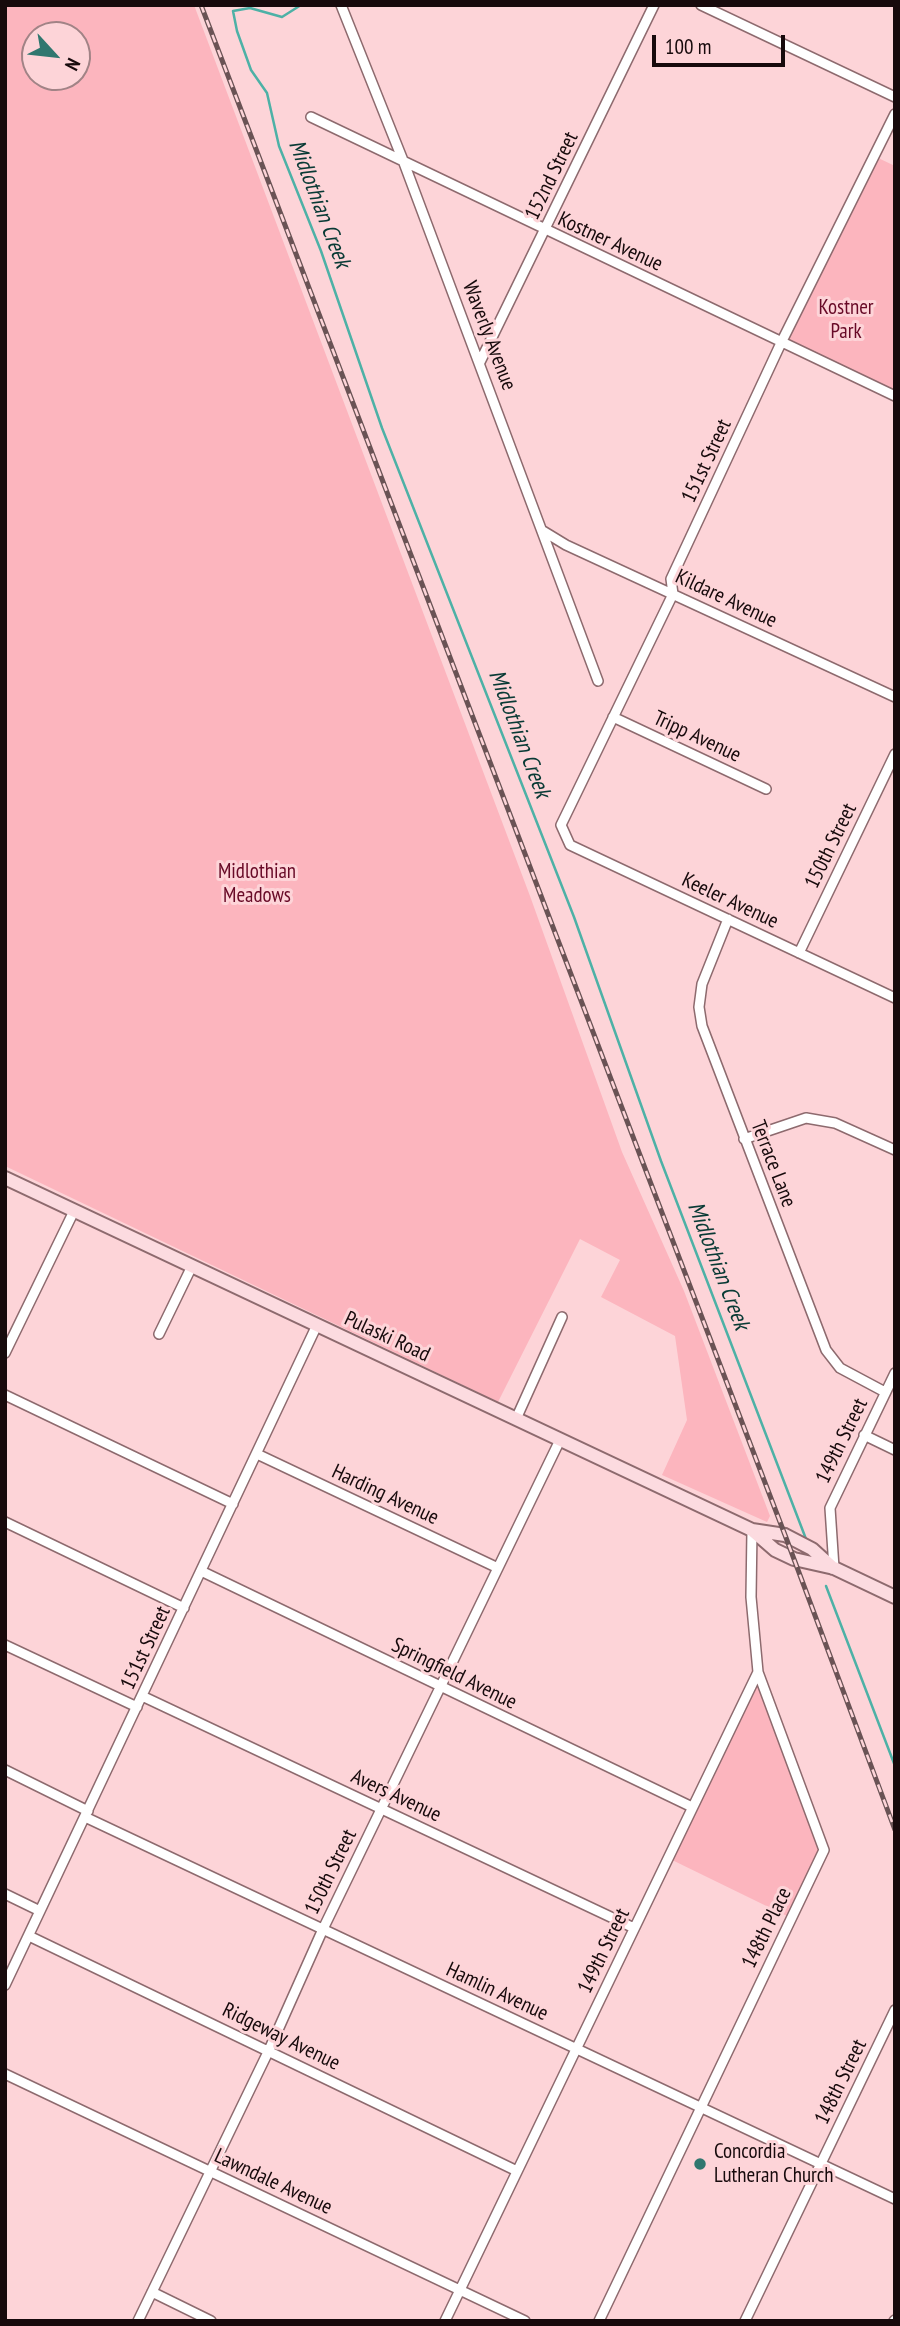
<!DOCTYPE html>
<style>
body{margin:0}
#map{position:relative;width:900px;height:2326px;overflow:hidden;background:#fdd4d8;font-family:"PT Sans Narrow",sans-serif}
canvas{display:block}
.frame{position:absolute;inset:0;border:7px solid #170a0c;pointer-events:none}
.north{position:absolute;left:21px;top:21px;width:70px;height:70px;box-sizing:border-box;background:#fdd4d8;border:2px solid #a18386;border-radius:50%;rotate:117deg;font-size:19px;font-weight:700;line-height:28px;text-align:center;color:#170a0c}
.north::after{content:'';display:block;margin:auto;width:24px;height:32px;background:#30776f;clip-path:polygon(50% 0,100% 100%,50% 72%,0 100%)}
.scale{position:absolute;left:652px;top:35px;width:133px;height:32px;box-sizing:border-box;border:4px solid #170a0c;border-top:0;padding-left:9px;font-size:21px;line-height:24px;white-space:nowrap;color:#170a0c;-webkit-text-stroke:5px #fdd4d8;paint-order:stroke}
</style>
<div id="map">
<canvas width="900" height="2326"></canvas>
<div class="frame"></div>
<div class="north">N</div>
<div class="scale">100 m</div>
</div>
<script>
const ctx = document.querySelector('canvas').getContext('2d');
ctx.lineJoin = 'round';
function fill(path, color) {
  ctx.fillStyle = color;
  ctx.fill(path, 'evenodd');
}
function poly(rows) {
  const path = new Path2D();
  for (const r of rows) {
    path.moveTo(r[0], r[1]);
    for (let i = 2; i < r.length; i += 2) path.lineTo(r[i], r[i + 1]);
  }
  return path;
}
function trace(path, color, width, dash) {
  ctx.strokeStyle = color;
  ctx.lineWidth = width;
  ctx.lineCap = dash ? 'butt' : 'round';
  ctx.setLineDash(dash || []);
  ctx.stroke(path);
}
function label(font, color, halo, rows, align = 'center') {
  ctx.font = font + ' "PT Sans Narrow",sans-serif';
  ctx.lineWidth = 6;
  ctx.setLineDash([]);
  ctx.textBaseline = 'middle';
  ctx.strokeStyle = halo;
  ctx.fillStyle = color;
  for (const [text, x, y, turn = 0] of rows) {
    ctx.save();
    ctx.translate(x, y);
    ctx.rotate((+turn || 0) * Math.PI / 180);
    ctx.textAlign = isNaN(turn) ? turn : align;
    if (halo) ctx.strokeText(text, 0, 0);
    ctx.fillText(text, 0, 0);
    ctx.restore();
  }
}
fill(poly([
 [5,5,194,5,530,896,622,1152,684,1291,770,1516,767,1522,662,1475,687,1420,675,1336,601,1297,620,1260,580,1239,498,1402,5,1166],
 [35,35,77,35,77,77,35,77],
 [874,156,895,166,895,396,781,343],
 [758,1672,824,1850,791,1918,668,1858]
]), '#fcb5be');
trace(poly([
 [301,5,282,17,250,8,233,11,237,31,251,70,267,93,279,146,321,251,382,428,574,917,661,1161,806,1539],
 [826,1586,895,1766]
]), '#4db1a6', 2.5);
const minor = poly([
 [341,5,404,163,598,681],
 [701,5,895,97],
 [895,114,781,343,671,579,673,594,561,825,570,845,895,998],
 [311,117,895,396],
 [480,362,654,5],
 [543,531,566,545,895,697],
 [613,717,766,789],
 [728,919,702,984,699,1007,702,1026,826,1350,840,1368,885,1392],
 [799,953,895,754],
 [744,1139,806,1118,835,1123,895,1150],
 [159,1334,192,1266],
 [5,1353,74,1211],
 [5,1395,233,1504],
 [516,1419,562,1317],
 [864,1435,895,1450],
 [257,1454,498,1568],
 [5,1522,184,1608],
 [834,1568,830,1508,895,1373],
 [201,1571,692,1807],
 [5,1645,137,1707],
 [142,1696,634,1928],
 [5,1770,88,1811],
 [85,1817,895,2199],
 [5,1894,40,1911],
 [29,1936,517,2171],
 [5,1985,317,1325],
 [5,2074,525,2321],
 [152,2292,211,2321],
 [138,2321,269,2050,323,1929,560,1440],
 [445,2321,758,1672],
 [599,2321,824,1850,758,1672,751,1597,752,1530],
 [745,2321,895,2010],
 [894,2321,895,2320]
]);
const secondary = poly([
 [5,1178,752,1530,775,1550,794,1559,834,1568,895,1597],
 [752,1530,785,1535,812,1549,833,1568]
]);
trace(minor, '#8d6a6e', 12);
trace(secondary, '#8d6a6e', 16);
trace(minor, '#fff', 9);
trace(secondary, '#fcdbe0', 12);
const rail = poly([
 [201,5,785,1535,895,1830]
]);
trace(rail, '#6a5355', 5);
trace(rail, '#fdd4d8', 2.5, [8]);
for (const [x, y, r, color] of [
 [700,2164,7,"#30776f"]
]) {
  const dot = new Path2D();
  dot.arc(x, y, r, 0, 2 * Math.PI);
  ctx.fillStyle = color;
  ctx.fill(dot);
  trace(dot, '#fdd4d8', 2.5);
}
label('21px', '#170a0c', '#fdd4d8', [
 ["152nd Street",552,176,-64],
 ["Kostner Avenue",610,242,25],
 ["Waverly Avenue",489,336,69],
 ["151st Street",707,461,-65],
 ["Kildare Avenue",726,599,25],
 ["Tripp Avenue",697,737,25],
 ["150th Street",831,846,-64],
 ["Keeler Avenue",730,901,25],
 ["Terrace Lane",773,1164,69],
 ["Pulaski Road",387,1337,25],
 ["149th Street",842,1441,-64],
 ["Harding Avenue",385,1495,25],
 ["151st Street",146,1648,-65],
 ["Springfield Avenue",454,1674,26],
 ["Avers Avenue",396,1796,25],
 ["150th Street",331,1872,-64],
 ["148th Place",767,1928,-64],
 ["149th Street",604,1951,-64],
 ["Hamlin Avenue",497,1992,25],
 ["Ridgeway Avenue",281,2037,26],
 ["148th Street",841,2082,-64],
 ["Lawndale Avenue",273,2182,25]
]);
label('21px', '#680a27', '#fdd4d8', [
 ["Kostner",846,308],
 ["Park",846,332],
 ["Midlothian",257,872],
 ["Meadows",257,896]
]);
label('21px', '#170a0c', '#fdd4d8', [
 ["Concordia",714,2152],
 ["Lutheran Church",714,2176]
], 'left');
label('italic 23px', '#093a35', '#fdd4d8', [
 ["Midlothian Creek",319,204,69],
 ["Midlothian Creek",519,734,69],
 ["Midlothian Creek",718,1266,69]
]);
</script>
